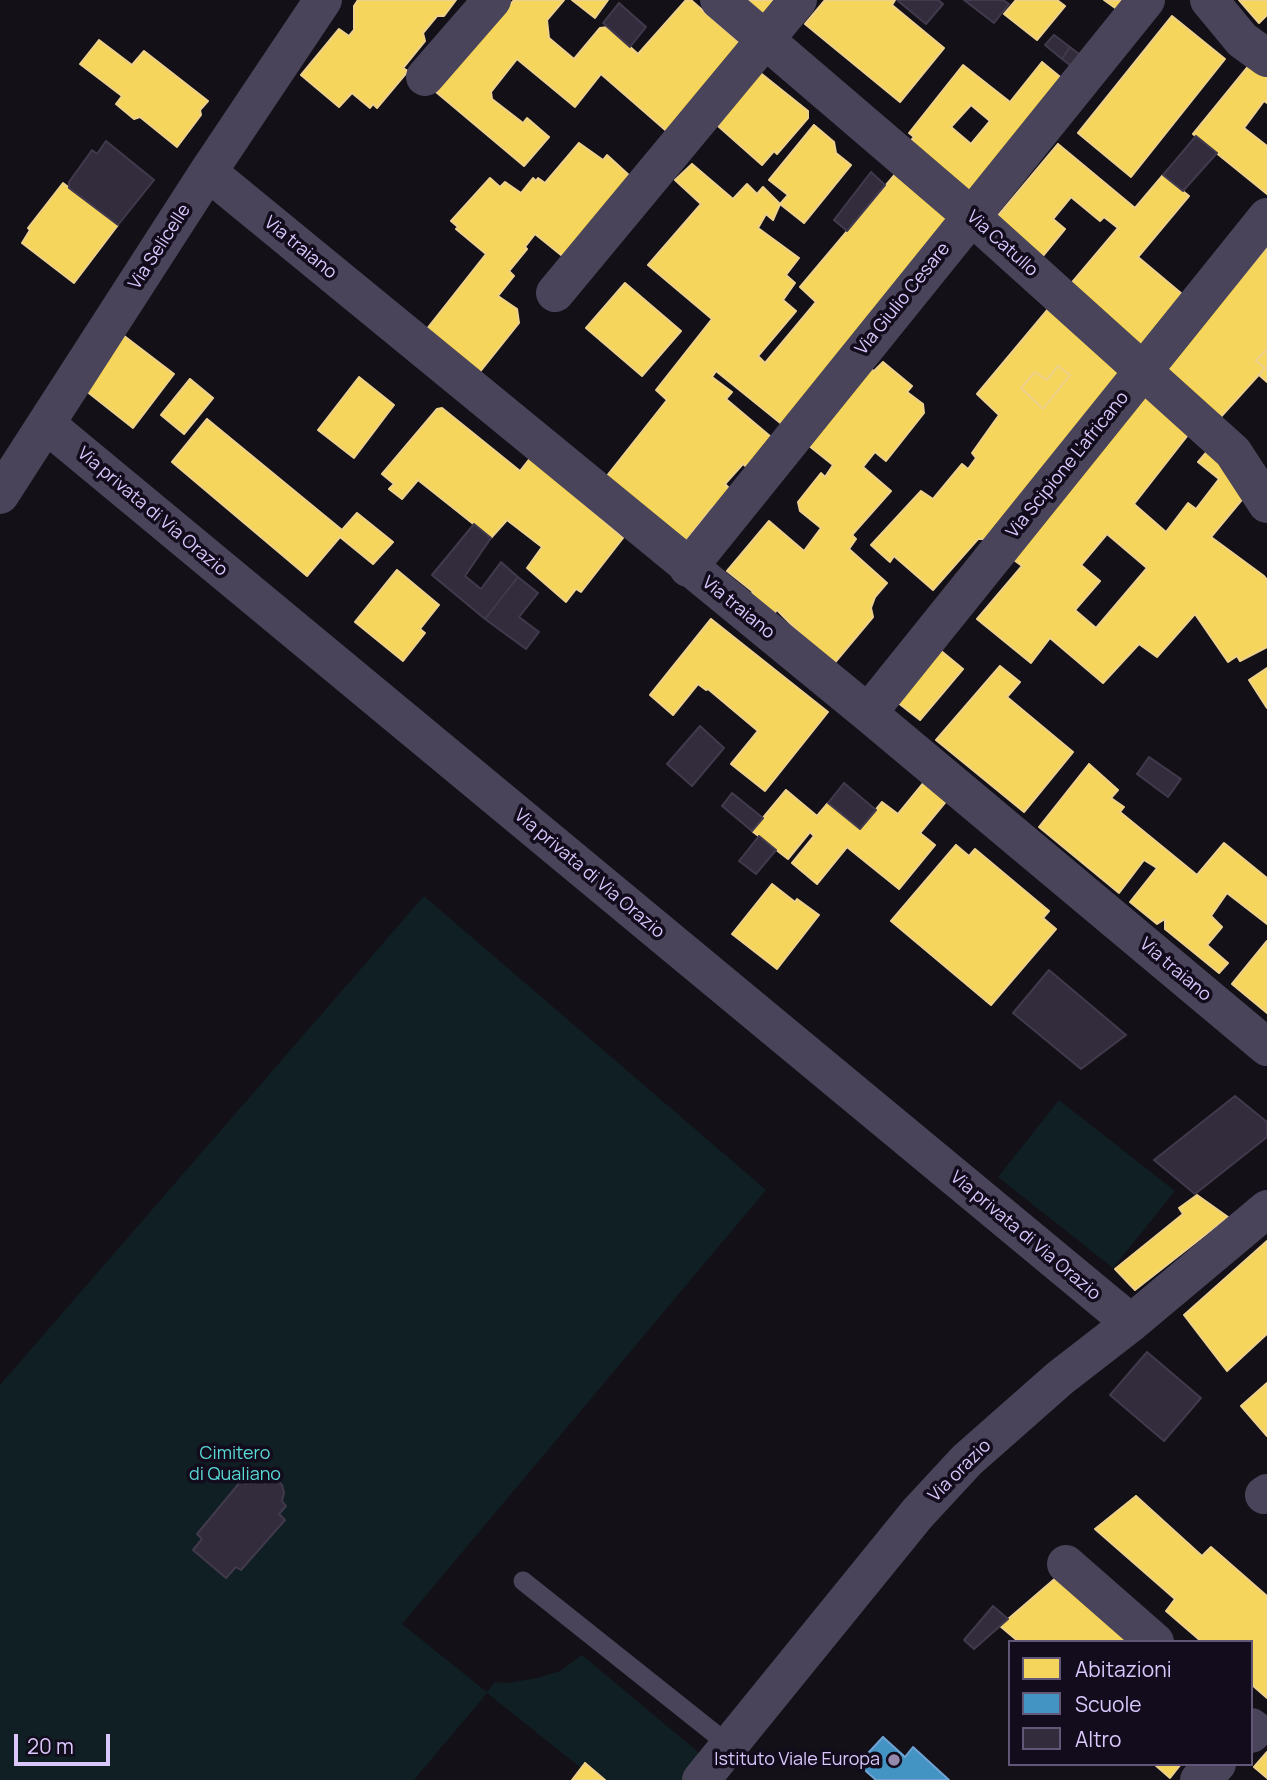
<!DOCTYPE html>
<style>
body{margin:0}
#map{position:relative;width:1267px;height:1780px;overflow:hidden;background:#131018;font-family:Manrope,sans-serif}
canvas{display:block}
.legend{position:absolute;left:1008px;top:1640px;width:245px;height:126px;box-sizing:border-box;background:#120c1c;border:2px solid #625776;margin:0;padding:9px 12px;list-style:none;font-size:21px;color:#dac8fd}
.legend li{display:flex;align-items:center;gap:14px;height:35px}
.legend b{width:35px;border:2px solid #625776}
.scale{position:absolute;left:14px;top:1734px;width:96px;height:32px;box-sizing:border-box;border:4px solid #dac8fd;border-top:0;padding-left:9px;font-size:21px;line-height:24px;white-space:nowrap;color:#dac8fd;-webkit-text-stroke:5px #120c1c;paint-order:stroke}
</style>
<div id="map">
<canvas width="1267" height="1780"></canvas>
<ul class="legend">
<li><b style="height:19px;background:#f6d55c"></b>Abitazioni</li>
<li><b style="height:19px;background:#4393c3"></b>Scuole</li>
<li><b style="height:19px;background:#332c3c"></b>Altro</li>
</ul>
<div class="scale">20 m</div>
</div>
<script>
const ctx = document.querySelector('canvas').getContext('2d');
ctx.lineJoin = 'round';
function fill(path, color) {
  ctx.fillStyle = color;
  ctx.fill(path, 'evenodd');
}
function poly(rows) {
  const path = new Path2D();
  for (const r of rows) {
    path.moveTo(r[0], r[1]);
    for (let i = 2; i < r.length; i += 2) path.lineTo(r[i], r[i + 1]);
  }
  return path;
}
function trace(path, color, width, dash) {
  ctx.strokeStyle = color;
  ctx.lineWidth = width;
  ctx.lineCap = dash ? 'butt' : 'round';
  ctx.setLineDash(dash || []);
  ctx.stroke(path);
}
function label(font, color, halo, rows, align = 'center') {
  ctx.font = font + ' Manrope,sans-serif';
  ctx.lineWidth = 7;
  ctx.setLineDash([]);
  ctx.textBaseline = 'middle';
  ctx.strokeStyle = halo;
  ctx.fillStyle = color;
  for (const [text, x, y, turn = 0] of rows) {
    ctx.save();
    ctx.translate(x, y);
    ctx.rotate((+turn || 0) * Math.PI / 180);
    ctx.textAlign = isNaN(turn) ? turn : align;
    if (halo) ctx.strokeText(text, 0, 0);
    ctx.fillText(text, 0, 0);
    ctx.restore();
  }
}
fill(poly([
 [424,896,766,1190,402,1624,487,1692,495,1682,507,1683,537,1678,560,1671,582,1655,703,1756,688,1778,679,1780,596,1780,487,1693,414,1780,0,1780,0,1385],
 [1059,1100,1175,1191,1113,1268,998,1177]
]), '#101f23');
const homes = poly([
 [358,0,456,0,444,16,437,16,423,33,425,41,403,68,408,71,377,108,373,104,370,108,352,93,339,107,301,75,339,29,349,36,354,30,354,6,358,0],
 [514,0,564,0,547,20,549,38,574,59,600,28,608,27,638,54,686,0,691,0,742,45,671,135,601,74,575,107,517,59,491,92,492,99,523,123,527,118,549,137,524,166,436,92,514,0],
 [572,0,608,0,595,18,572,0],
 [747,0,784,0,767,18,747,0],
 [825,0,895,0,892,5,944,48,900,102,805,24,825,0],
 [1016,0,1057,0,1065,6,1037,40,1004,14,1016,0],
 [1104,0,1126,0,1118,10,1104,0],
 [1239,0,1267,0,1267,15,1259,23,1239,0],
 [1172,16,1225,59,1131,177,1078,133,1172,16],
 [99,40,132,65,144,51,208,101,200,110,201,115,177,147,140,117,134,119,116,104,122,96,80,64,99,40],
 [1255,58,1267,68,1267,103,1264,101,1244,128,1267,146,1267,194,1193,134,1255,58],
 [1042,62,1065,81,979,202,907,145,914,137,909,133,963,65,1010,102,1042,62],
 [971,105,990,121,971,144,951,127,971,105],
 [758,71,808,111,808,118,777,154,774,151,762,165,718,126,758,71],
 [814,125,834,142,836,153,851,165,804,223,780,204,788,195,769,180,814,125],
 [579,143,603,160,607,155,631,177,566,259,535,234,525,247,527,249,509,271,514,276,498,296,517,309,519,323,479,373,426,330,486,254,456,229,458,227,451,221,490,178,500,187,505,182,521,193,533,178,536,181,538,178,545,183,579,143],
 [1058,144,1135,208,1163,175,1189,196,1138,257,1188,299,1146,350,1069,286,1118,228,1104,217,1100,221,1071,197,1053,219,1065,229,1042,257,996,218,1058,144],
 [692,164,733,199,747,184,757,194,763,187,780,204,773,220,766,214,758,228,799,258,786,275,795,283,783,300,796,311,758,356,765,363,816,302,800,287,897,172,950,218,789,430,716,371,712,377,732,392,726,399,777,442,751,471,743,464,725,484,734,493,718,512,712,507,685,542,606,477,667,400,656,390,712,319,648,265,701,204,675,180,692,164],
 [63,183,118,225,74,283,22,243,30,230,28,228,63,183],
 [1267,247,1267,349,1256,361,1265,368,1218,420,1165,369,1267,247],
 [625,283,681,331,642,376,586,328,625,283],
 [1049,308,1123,371,989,539,978,539,933,590,894,556,890,562,871,545,921,491,933,499,962,464,968,469,976,458,972,453,999,415,977,394,1049,308],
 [1058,366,1070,375,1043,409,1021,388,1035,372,1047,380,1058,366],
 [119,332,174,374,133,428,85,390,119,332],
 [1267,349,1267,382,1259,375,1265,368,1256,361,1267,349],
 [883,362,912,386,907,392,923,404,924,413,886,461,875,452,863,467,891,491,852,535,856,539,849,549,887,583,875,597,871,608,873,617,832,666,777,610,773,615,753,596,752,591,727,571,769,521,804,551,821,528,800,511,798,502,821,473,825,477,833,465,808,445,870,369,874,371,883,362],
 [1058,366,1070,375,1043,409,1021,388,1035,372,1047,380,1058,366],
 [359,377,394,405,354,458,318,430,359,377],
 [190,379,213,398,184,434,161,415,190,379],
 [1148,383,1195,426,1134,504,1166,532,1188,503,1196,509,1219,479,1198,462,1210,448,1250,490,1211,537,1264,576,1267,580,1267,647,1240,661,1237,656,1228,662,1195,614,1157,657,1139,644,1103,683,1050,638,1031,663,977,619,1022,566,1010,557,1148,383],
 [1107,534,1147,568,1096,628,1075,610,1100,581,1081,565,1107,534],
 [442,408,520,471,531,457,623,538,581,592,576,589,566,602,527,568,542,547,507,520,491,538,418,480,402,499,389,489,394,484,382,474,437,409,442,408],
 [207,419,342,530,357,513,393,542,373,564,340,537,307,576,172,462,207,419],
 [397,570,439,605,420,629,425,633,403,661,355,622,397,570],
 [711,619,828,712,765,791,731,764,758,731,708,689,706,690,698,684,673,715,650,695,711,619],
 [940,650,963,669,920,720,897,702,940,650],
 [1000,666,1020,682,1007,697,1073,752,1024,812,936,740,1000,666],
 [1267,668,1267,708,1249,680,1267,668],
 [1089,764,1118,790,1111,798,1124,807,1120,812,1197,875,1224,843,1267,878,1267,924,1227,893,1211,916,1222,927,1207,945,1228,963,1219,973,1165,929,1165,919,1157,924,1130,902,1157,868,1144,860,1119,893,1039,827,1089,764],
 [925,781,948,799,920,833,935,845,899,889,847,847,817,884,792,863,814,836,810,832,788,859,752,831,786,790,817,816,828,803,860,829,882,802,898,814,925,781],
 [956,845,969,856,975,849,1049,911,1043,918,1056,929,991,1005,891,921,956,845],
 [772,884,795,902,797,899,819,915,777,969,732,934,772,884],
 [1267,941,1267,1013,1232,984,1267,941],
 [1197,1195,1228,1217,1135,1290,1115,1269,1183,1214,1179,1208,1197,1195],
 [1267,1241,1267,1334,1227,1371,1184,1315,1267,1241],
 [1267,1383,1267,1436,1241,1406,1267,1383],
 [1136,1496,1202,1556,1211,1547,1267,1596,1267,1698,1251,1684,1251,1642,1202,1642,1166,1611,1175,1599,1095,1529,1136,1496],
 [1058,1576,1128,1642,1019,1642,1000,1626,1058,1576],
 [1267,1752,1267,1778,1254,1767,1267,1752],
 [585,1763,605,1780,572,1780,585,1763],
 [1154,1764,1181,1764,1170,1778,1154,1764]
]);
fill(homes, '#f6d55c');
trace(homes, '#eed18c', 2);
const schools = poly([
 [883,1737,905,1757,913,1747,949,1780,876,1780,858,1764,883,1737]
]);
fill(schools, '#4393c3');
trace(schools, '#70a3d4', 2);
const building = poly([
 [897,0,938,0,943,4,926,24,897,0],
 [964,0,1003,0,1009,4,994,23,964,0],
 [619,3,646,27,630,47,603,23,619,3],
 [1054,35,1070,47,1062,59,1045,45,1054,35],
 [1070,47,1084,58,1075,69,1062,59,1070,47],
 [1196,136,1217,153,1183,191,1163,175,1196,136],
 [106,141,154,180,118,225,69,188,69,182,92,150,97,154,106,141],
 [871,172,885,185,847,231,834,220,871,172],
 [474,524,491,538,465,576,481,589,501,562,518,577,485,619,432,575,474,524],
 [518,577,538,593,519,617,539,632,526,649,485,619,518,577],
 [700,726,724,748,692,786,667,764,700,726],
 [1149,757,1181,779,1168,797,1137,774,1149,757],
 [844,783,876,810,860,829,828,803,844,783],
 [732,793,763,818,752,831,722,806,732,793],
 [759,836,776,850,756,874,739,861,759,836],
 [1049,970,1126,1035,1081,1069,1013,1013,1049,970],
 [1235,1096,1267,1122,1267,1137,1195,1194,1154,1160,1235,1096],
 [1147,1352,1201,1398,1164,1441,1110,1395,1147,1352],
 [253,1476,258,1480,273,1476,282,1485,284,1493,282,1501,286,1506,279,1514,285,1520,241,1570,236,1567,226,1578,193,1550,202,1539,197,1534,241,1481,246,1484,253,1476],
 [993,1606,1008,1619,974,1649,964,1640,993,1606]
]);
fill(building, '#332c3c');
trace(building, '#413a4c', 2);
trace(poly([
 [523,1581,729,1745]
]), '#494459', 19);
trace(poly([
 [719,0,970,215,1233,452,1267,504],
 [1209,0,1242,40,1267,58],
 [425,77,492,0],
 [208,172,868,713,1267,1047],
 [555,293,798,0],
 [46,424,1131,1323],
 [0,495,208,172,323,0],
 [688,568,1146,0],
 [868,713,1267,217],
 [1264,1495,1267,1493],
 [1066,1564,1155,1642],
 [1251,1727,1255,1730,1251,1734],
 [701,1780,917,1514,967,1460,1060,1378,1131,1323,1267,1209],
 [1199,1780,1217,1764]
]), '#494459', 38);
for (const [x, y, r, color] of [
 [894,1760,7,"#9488ad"]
]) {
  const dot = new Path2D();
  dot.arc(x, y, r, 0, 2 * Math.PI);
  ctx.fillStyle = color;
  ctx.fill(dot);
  trace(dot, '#120c1c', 2.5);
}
label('18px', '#dac8fd', '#120c1c', [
 ["Via Catullo",1002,244,42],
 ["Via Selicelle",160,247,-57],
 ["Via traiano",300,248,39],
 ["Via Giulio Cesare",903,299,-51],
 ["Via Scipione L'africano",1068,465,-51],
 ["Via privata di Via Orazio",152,512,40],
 ["Via traiano",738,608,39],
 ["Via privata di Via Orazio",589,874,40],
 ["Via traiano",1175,970,40],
 ["Via privata di Via Orazio",1025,1236,40],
 ["Via orazio",960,1471,-45]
]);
label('18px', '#58d9d6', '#120c1c', [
 ["Cimitero",235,1454],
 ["di Qualiano",235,1475]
]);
label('18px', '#dac8fd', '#120c1c', [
 ["Istituto Viale Europa",880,1760]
], 'right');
</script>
